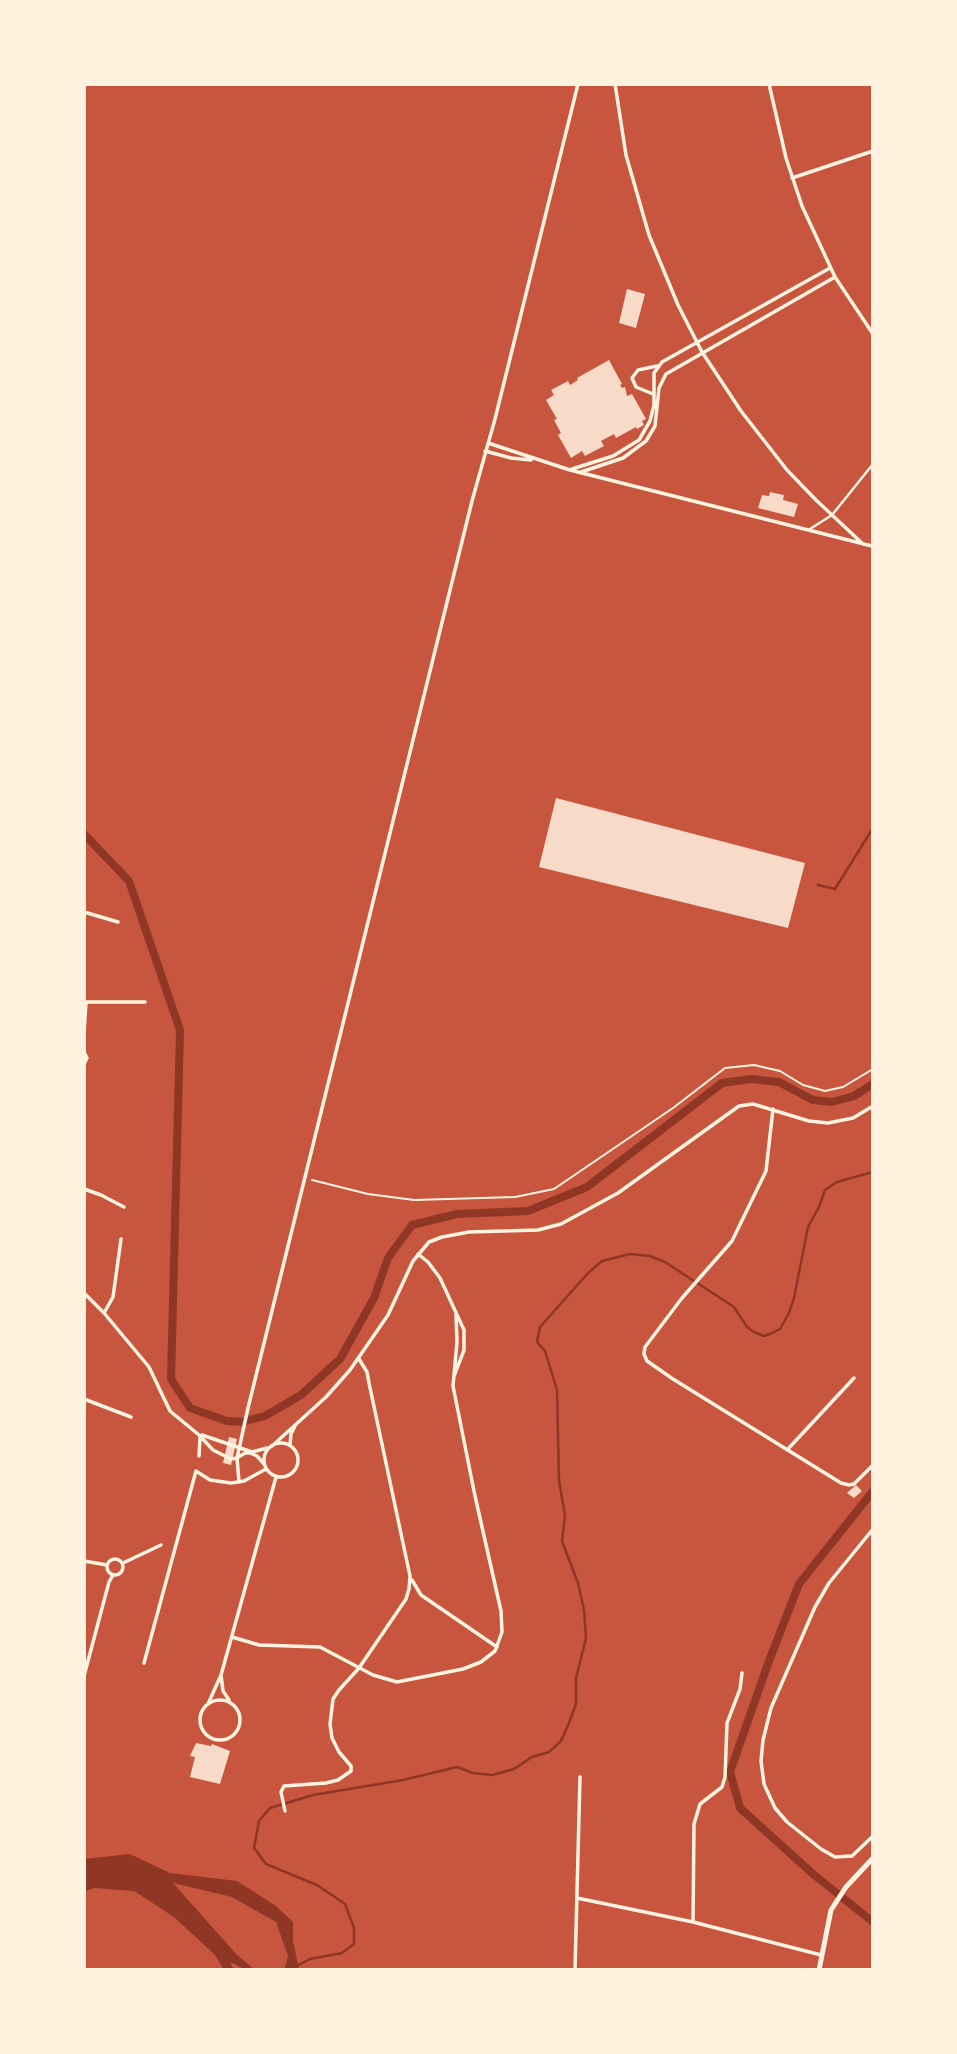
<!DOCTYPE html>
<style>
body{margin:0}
#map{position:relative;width:957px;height:2054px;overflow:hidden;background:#c8553d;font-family:Raleway,sans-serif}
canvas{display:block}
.frame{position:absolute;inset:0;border:86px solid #fff3e0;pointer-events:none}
</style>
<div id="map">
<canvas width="957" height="2054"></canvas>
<div class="frame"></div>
</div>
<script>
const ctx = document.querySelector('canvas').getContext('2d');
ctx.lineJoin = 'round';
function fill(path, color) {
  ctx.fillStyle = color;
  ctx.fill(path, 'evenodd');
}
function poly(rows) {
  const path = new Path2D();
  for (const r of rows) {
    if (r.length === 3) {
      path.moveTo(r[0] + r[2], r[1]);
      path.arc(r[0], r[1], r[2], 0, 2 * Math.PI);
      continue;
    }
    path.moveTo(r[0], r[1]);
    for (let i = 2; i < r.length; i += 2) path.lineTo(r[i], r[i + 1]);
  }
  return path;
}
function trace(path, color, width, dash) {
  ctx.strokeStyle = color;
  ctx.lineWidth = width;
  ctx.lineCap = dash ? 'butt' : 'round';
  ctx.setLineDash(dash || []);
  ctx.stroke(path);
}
fill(poly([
 [130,1854,170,1873,237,1881,276,1906,293,1922,293,1941,299,1970,284,1970,288,1956,276,1922,232,1897,173,1883,237,1955,255,1970,246,1970,230,1962,234,1970,224,1970,215,1955,174,1917,134,1891,94,1888,84,1892,84,1859]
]), '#8f3625');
trace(poly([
 [818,885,835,889,873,828],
 [295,1967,310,1959,342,1953,354,1944,354,1928,345,1904,317,1885,266,1864,254,1848,259,1821,270,1808,313,1795,403,1780,457,1767,473,1773,492,1775,514,1769,532,1757,549,1752,561,1741,569,1723,576,1704,576,1678,586,1638,584,1610,578,1583,562,1541,565,1516,559,1480,557,1390,545,1351,537,1342,540,1327,588,1273,602,1261,630,1254,650,1256,665,1262,734,1307,747,1327,754,1332,764,1336,770,1334,780,1329,789,1313,794,1298,808,1227,819,1207,825,1190,837,1182,873,1172]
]), '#8f3625', 2.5);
trace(poly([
 [84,834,129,881,180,1030,171,1379,190,1408,227,1421,242,1422,265,1416,301,1395,340,1359,374,1298,388,1258,412,1225,457,1214,528,1211,587,1187,722,1083,751,1079,779,1082,813,1100,832,1102,854,1096,873,1084],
 [873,1491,799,1584,769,1661,730,1772,740,1808,813,1874,873,1922]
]), '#8f3625', 8);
fill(poly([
 [627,289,645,294,636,328,619,323],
 [609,360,622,384,620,385,622,388,625,387,627,396,632,394,646,419,642,421,644,425,637,429,636,427,616,438,614,434,601,441,604,446,585,456,582,451,571,458,558,435,561,433,554,420,557,419,546,400,554,395,551,390,568,381,570,385,578,380,577,378],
 [770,492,784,495,783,500,798,504,794,517,758,508,762,495,769,496],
 [556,798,805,863,788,928,539,867],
 [229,1437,237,1439,231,1465,223,1463],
 [856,1485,862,1491,854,1498,847,1493],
 [196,1743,211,1746,212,1744,230,1751,220,1784,190,1777,195,1757,190,1756]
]), '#f7dbc8');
trace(poly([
 [312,1180,368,1194,414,1200,515,1197,554,1189,673,1108,725,1068,754,1065,780,1071,803,1085,825,1091,843,1087,873,1069]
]), '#fff3e0', 2);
trace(poly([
 [810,529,832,515,873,464]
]), '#fff3e0', 2.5);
trace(poly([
 [615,84,626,155,649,235,678,305,702,352,741,411,787,470,816,500,863,544,873,546],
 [769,84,786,158,802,206,835,277,873,334],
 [792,178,873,151],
 [653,394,636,387,632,378,638,370,657,366],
 [488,443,570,470,860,543],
 [485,451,511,458,531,460],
 [572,469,613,456,639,440,650,421,654,405,654,373,662,362,830,268],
 [581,472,623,458,646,441,655,426,659,388,666,374,835,277],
 [84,912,118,922],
 [84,1002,145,1002],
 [84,1033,86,1002],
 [84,1052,87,1058,84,1064],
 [773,1109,766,1171,732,1241,682,1298,645,1347,644,1354,647,1361,673,1379,841,1483,849,1485,854,1484,873,1465],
 [84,1189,101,1195,124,1207],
 [418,1254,428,1262,440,1278,464,1330,464,1350,454,1376],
 [84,1293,104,1313,149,1367,170,1411,199,1435,213,1450,231,1459,237,1458],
 [104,1313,113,1297,121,1239],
 [84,1399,131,1417],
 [202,1435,252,1452,267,1448],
 [281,1460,17],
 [290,1445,291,1434,295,1426],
 [272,1446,326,1397,350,1370,388,1315,413,1261,429,1242,442,1237,469,1232,538,1230,561,1224,618,1193,739,1106,753,1104,809,1121,828,1123,853,1118,873,1106],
 [787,1450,854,1378],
 [199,1456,200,1437],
 [237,1458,245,1453,250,1453,257,1456,264,1464],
 [239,1482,237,1458,248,1408,472,501,495,419,578,84],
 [873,1529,829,1583,815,1607,771,1708,763,1740,761,1761,764,1784,775,1808,787,1822,821,1849,835,1857,852,1856,873,1836],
 [115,1567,8],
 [84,1561,107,1565],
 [123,1563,161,1545],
 [412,1580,421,1595,497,1647],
 [232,1637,259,1645,320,1647,373,1675,397,1682,463,1669,481,1662,495,1651,502,1632,501,1611,475,1496,453,1386,457,1342,456,1314],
 [144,1663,196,1471,210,1480,231,1483,244,1481,266,1469],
 [221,1675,276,1477],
 [84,1676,109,1582,113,1575],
 [220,1720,20],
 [208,1704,221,1675,223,1691,229,1700],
 [285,1811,281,1792,284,1786,326,1783,338,1780,351,1771,351,1766,339,1752,332,1738,330,1724,333,1699,339,1690,359,1668,406,1599,409,1589,410,1576,369,1383,367,1372,359,1359],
 [577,1898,693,1922,821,1955],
 [693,1922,694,1824,700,1804,722,1787,725,1777,727,1723,740,1689,742,1673],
 [575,1970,580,1777]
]), '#fff3e0', 3.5);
trace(poly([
 [819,1970,831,1910,846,1887,873,1858]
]), '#fff3e0', 5);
</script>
